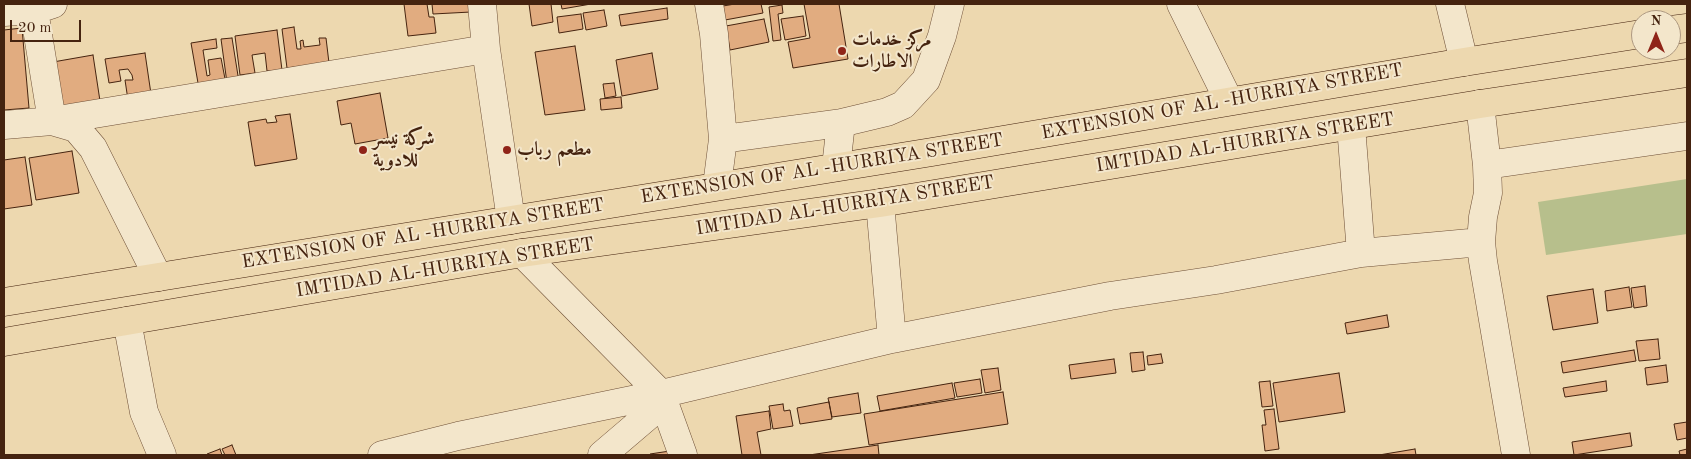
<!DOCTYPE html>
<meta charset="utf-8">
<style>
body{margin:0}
#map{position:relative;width:1691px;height:459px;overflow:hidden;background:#edd8af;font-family:"Old Standard TT",serif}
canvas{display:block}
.frame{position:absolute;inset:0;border:5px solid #45230f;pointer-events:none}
.north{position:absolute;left:1631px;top:10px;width:50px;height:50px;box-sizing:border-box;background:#f3e6cb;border:1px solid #ad9880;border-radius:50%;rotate:0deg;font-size:14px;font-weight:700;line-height:20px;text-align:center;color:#45230f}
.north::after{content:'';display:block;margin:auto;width:18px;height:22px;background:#8f2418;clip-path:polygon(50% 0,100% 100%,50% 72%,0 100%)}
.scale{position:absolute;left:10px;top:20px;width:71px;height:22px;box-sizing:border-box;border:2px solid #45230f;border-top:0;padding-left:6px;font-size:15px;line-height:18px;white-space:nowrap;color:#45230f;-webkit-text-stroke:4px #f3e6cb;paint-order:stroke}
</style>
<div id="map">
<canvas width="1691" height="459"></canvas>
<div class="frame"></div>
<div class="north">N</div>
<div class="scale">20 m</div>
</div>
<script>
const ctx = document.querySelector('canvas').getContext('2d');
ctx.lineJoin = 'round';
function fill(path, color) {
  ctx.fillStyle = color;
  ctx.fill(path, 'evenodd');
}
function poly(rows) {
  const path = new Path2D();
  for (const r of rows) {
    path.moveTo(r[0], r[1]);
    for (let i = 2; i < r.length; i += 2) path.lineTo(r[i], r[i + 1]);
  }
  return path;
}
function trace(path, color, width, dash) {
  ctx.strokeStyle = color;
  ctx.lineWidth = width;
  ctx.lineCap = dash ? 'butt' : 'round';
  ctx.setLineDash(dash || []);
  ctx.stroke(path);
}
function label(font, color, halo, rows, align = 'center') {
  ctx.font = font + ' "Old Standard TT",Amiri,serif';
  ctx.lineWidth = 4;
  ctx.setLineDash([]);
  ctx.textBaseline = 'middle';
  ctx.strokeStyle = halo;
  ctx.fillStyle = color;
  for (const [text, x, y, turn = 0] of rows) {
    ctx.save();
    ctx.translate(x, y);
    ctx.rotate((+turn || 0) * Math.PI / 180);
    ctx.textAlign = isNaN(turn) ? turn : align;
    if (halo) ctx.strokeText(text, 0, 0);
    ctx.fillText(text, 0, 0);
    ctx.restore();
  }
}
fill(poly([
 [1687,179,1687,234,1546,255,1538,202]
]), '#b7bf8c');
const building = poly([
 [404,4,427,4,429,17,434,17,436,33,408,36,404,4],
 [432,4,471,4,471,12,433,14,432,4],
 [529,4,551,4,553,22,532,26,529,4],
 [561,4,591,4,562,9,561,4],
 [735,4,761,4,763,13,725,20,723,6,735,4],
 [804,4,839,4,848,59,793,68,788,42,810,38,804,4],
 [782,5,783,13,778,14,781,40,773,41,769,7,782,5],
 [667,8,668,19,621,26,619,15,667,8],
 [604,10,607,26,586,30,583,13,604,10],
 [581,14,583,29,559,33,557,17,581,14],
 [803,16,806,36,785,40,781,19,803,16],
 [764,19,769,42,730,50,726,26,764,19],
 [294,27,297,49,301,49,300,41,303,40,304,47,320,45,319,38,326,38,329,63,287,68,282,29,294,27],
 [22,28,29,108,4,110,4,30,22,28],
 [277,30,282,70,267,71,265,53,252,55,255,73,240,75,235,36,277,30],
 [232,38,239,82,227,83,221,39,232,38],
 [216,39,217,48,203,50,207,76,210,75,208,60,221,58,226,84,198,83,191,43,216,39],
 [575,46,585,110,545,115,535,52,575,46],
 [145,53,151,94,128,100,125,80,133,80,132,75,128,69,119,70,121,81,109,83,105,59,145,53],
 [652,53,658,89,622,96,616,60,652,53],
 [93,55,100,101,60,108,53,62,93,55],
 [614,83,616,96,605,98,603,84,614,83],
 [380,93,388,138,355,144,351,123,341,125,337,101,380,93],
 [621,97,622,108,601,110,600,99,621,97],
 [290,114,297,159,255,166,248,122,266,119,267,123,277,122,275,116,290,114],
 [72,151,79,193,36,200,29,158,72,151],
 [25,157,32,205,4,209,4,160,25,157],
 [1645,286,1647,306,1634,308,1631,288,1645,286],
 [1629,287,1632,307,1607,311,1605,291,1629,287],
 [1593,289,1598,323,1553,330,1547,296,1593,289],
 [1387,315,1389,327,1347,334,1345,323,1387,315],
 [1658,339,1660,359,1639,361,1636,341,1658,339],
 [1634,350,1636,361,1563,373,1561,362,1634,350],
 [1143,352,1145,370,1132,372,1130,353,1143,352],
 [1161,354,1163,363,1148,365,1147,356,1161,354],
 [1114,359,1116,373,1071,379,1069,365,1114,359],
 [1666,365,1668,382,1647,385,1645,368,1666,365],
 [998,368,1001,390,985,393,981,370,998,368],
 [1339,373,1345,412,1279,422,1273,383,1339,373],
 [980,379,982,393,957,397,954,383,980,379],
 [1270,381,1273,406,1262,407,1259,382,1270,381],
 [1606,381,1607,391,1565,397,1563,388,1606,381],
 [952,383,955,398,880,411,877,396,952,383],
 [1003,392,1008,424,869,445,864,414,1003,392],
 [858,393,861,413,832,417,828,398,858,393],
 [829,402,832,419,800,424,797,408,829,402],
 [783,404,784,411,790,410,793,426,773,429,769,406,783,404],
 [1274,409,1279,449,1265,451,1262,425,1266,425,1264,410,1274,409],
 [769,411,771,429,757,432,761,455,742,455,736,416,769,411],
 [1687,422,1687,438,1677,440,1674,424,1687,422],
 [1630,433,1632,446,1574,455,1572,442,1630,433],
 [232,445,236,455,225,455,222,449,232,445],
 [878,445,879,455,809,455,878,445],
 [220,449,222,455,207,455,207,454,220,449],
 [1415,449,1416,455,1379,455,1415,449],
 [1687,449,1687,455,1680,455,1679,451,1687,449],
 [670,451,670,455,651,455,650,454,670,451]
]);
fill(building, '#e1ac80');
trace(building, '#45230f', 1);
const minor = poly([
 [33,4,52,121,76,128,93,148,158,277],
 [482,4,486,49,511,220],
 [709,4,714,34,723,139,841,123,887,112,903,105,926,80,942,36,950,4],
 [1181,4,1229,101],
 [1450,4,1464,62],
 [4,12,35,10,53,4],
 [1480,104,1487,165,1488,193,1483,217,1481,242,1483,261,1516,455],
 [4,125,52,121,486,49],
 [1351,126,1361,253],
 [1487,165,1687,136],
 [836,167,841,123],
 [717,186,723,139],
 [880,203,892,339],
 [522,253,661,394,683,455],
 [127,321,144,412,162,455],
 [382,455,458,436,661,394,892,339,1110,296,1216,280,1361,253,1481,242],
 [602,455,663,403]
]);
const major = poly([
 [1671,30,1687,28],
 [4,302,932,152,1464,62,1641,34],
 [4,342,522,253,880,203,1480,104,1687,73]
]);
trace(minor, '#6f5037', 29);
trace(major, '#45230f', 29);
trace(minor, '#f3e6cb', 28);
trace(major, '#edd8af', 28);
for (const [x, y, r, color] of [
 [842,51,5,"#8f2418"],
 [363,150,5,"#8f2418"],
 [507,150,5,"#8f2418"]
]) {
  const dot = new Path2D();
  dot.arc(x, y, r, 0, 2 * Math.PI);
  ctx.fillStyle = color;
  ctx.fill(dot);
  trace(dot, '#f3e6cb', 2);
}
label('bold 19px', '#45230f', '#f3e6cb', [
 ["مركز خدمات",852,40],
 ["الاطارات",852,62],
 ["شركة نيسر",373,139],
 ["للادوية",373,161],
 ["مطعم رباب",517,150]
], 'left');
label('19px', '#45230f', '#f3e6cb', [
 ["EXTENSION OF AL -HURRIYA STREET",1222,102,-10],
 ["IMTIDAD AL-HURRIYA STREET",1245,143,-9],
 ["EXTENSION OF AL -HURRIYA STREET",822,169,-9],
 ["IMTIDAD AL-HURRIYA STREET",845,206,-9],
 ["EXTENSION OF AL -HURRIYA STREET",423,234,-9],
 ["IMTIDAD AL-HURRIYA STREET",445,268,-9]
]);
</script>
